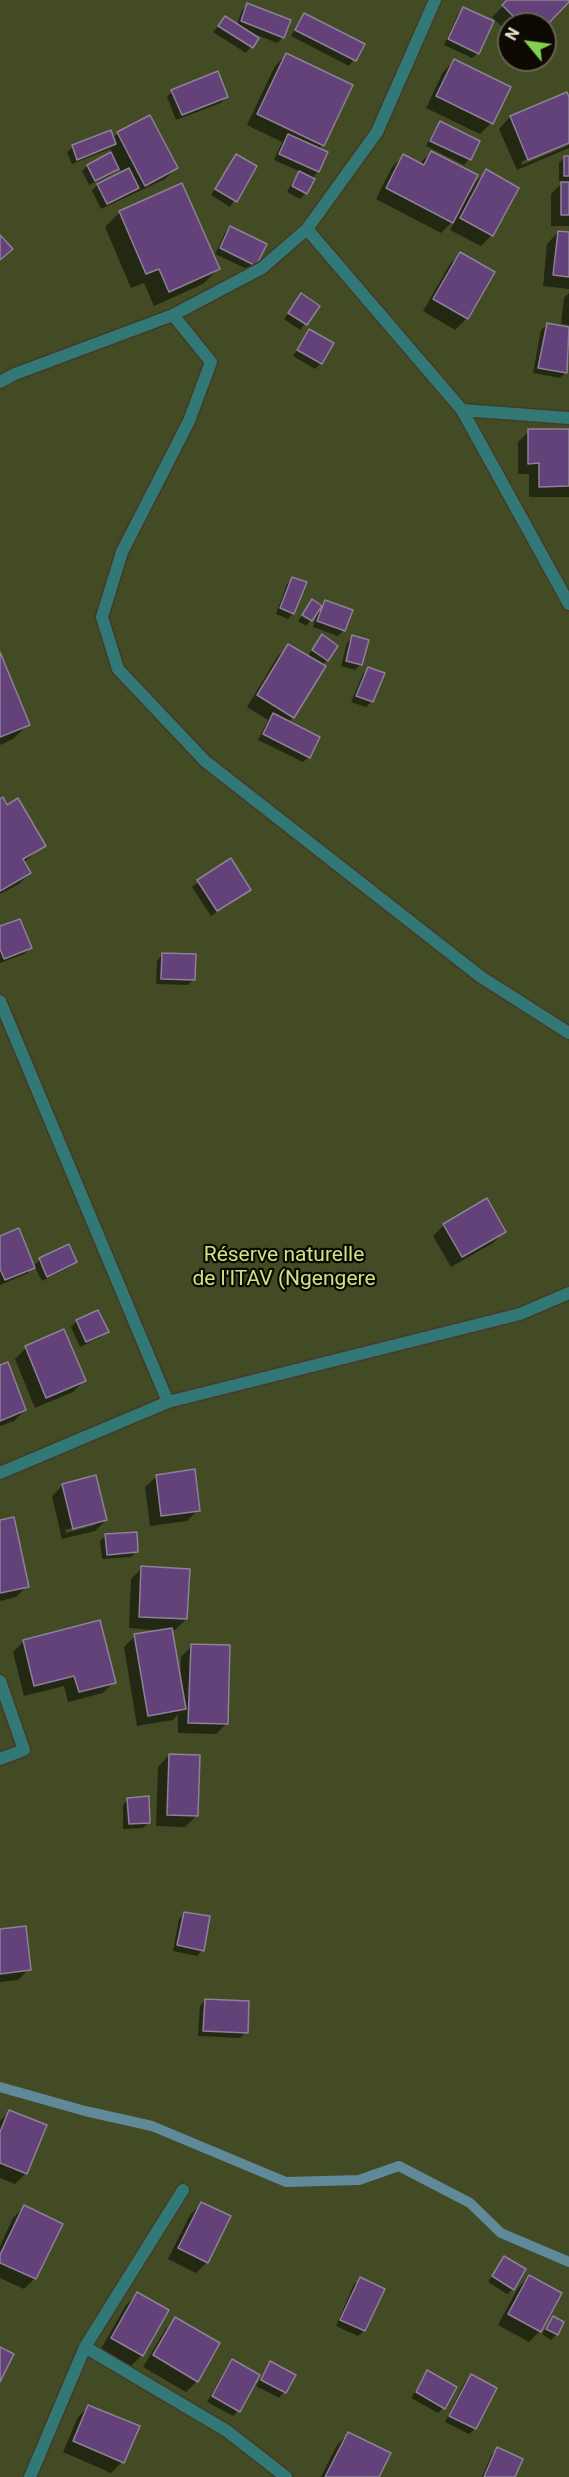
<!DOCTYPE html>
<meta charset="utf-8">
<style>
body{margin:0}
#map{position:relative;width:569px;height:2477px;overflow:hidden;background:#292009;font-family:Roboto,sans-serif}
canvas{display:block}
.north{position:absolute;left:497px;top:12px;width:60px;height:60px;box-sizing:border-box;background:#0e0a03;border:2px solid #666157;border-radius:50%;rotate:299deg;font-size:16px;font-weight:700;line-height:24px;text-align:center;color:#eae4d6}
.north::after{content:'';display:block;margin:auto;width:21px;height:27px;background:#84d04e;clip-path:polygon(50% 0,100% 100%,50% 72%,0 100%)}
</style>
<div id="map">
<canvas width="569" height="2477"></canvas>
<div class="north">N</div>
</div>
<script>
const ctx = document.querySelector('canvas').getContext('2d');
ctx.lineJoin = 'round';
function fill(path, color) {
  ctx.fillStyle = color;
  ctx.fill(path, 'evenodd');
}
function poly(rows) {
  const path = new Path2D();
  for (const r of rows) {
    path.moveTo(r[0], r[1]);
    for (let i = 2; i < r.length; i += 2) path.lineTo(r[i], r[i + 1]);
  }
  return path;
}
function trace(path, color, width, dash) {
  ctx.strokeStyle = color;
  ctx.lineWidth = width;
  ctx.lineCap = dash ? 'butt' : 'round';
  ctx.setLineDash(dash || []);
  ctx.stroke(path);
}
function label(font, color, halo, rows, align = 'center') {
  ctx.font = font + ' Roboto,sans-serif';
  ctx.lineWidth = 4.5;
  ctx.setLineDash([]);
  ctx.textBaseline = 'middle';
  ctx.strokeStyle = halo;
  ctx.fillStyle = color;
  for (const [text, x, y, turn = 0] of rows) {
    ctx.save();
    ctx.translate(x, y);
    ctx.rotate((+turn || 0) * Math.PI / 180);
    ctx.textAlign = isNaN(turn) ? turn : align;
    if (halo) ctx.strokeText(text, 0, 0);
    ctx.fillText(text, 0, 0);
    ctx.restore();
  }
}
fill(poly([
 [0,0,569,0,569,2477,0,2477],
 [509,24,545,24,545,60,509,60]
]), '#434b24');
fill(poly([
 [509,0,569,0,545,24,509,24,509,34,492,17],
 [248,5,283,37,277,43,252,33,257,38,246,53,213,32,225,18,237,25,242,10],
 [464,9,478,53,472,58,444,45,458,14],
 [304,15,363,45,349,66,291,36],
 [286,55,323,145,318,149,326,153,318,172,311,179,306,193,300,199,287,192,294,179,301,172,274,160,282,142,247,125,275,66],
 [454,61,509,88,491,123,480,134,426,108,443,72],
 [172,91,226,97,221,103,176,120,167,97],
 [566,94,569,101,569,141,521,162,522,165,569,145,569,148,517,170,499,129,510,117],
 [440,123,469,159,464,165,426,146,435,129],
 [118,133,176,168,165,179,101,209,92,191,97,185,122,173,119,167,112,174,89,185,82,171,87,166,112,154,110,149,72,164,67,152,73,147,112,139],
 [431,153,470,193,476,182,487,171,492,235,481,246,450,230,456,218,441,233,376,199,392,167,404,156,419,164],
 [236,156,255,167,230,207,211,195],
 [564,158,569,158,569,226,551,226,551,194,564,181,559,181,559,163],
 [182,185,218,269,203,284,154,306,144,283,131,288,105,227,120,212],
 [230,228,255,265,249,270,215,254,225,233],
 [558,232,569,234,569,289,543,286,547,244],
 [461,253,493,272,466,319,455,330,423,311,450,264],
 [569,293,569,325,561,324,564,298],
 [301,295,318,307,300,330,284,319],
 [547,325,569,329,569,356,566,372,560,378,533,373,541,330],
 [310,331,321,363,315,369,293,356],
 [529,431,569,431,569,497,529,497,529,474,518,474,518,442],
 [292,579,293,613,288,619,276,614,287,584],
 [313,601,320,606,325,602,344,630,338,636,313,627,318,612,306,626,298,621],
 [322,636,327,660,321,666,293,717,288,722,309,757,303,762,258,740,268,720,247,707,277,657,288,646,307,657],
 [352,637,361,664,355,670,341,666,347,643],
 [0,656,28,724,13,739,0,745],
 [368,669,383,674,371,702,366,707,351,702,363,674],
 [0,801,44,845,24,862,30,873,19,884,0,894],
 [230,860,249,889,211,916,192,887],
 [0,928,30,948,24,954,0,963],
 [162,955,193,980,188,985,156,984,157,961],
 [444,1225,504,1232,493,1243,451,1267,433,1236],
 [0,1238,33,1266,40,1260,68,1246,75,1262,70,1267,42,1281,34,1266,28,1273,0,1285],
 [77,1321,107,1331,101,1337,80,1347,71,1327],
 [26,1348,84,1381,73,1392,35,1408,15,1359],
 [0,1367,25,1410,14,1421,0,1426],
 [157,1476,198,1510,187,1521,150,1526,145,1487],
 [63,1485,106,1520,95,1531,62,1539,52,1496],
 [95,1522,95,1525,66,1533,65,1530],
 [0,1521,27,1586,16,1597,0,1601],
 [106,1535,137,1551,131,1557,102,1559,100,1541],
 [142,1568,186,1619,175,1630,170,1630,180,1676,181,1657,192,1646,227,1723,216,1734,178,1733,178,1714,173,1720,137,1726,124,1647,135,1636,163,1631,129,1628,131,1579],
 [24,1641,114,1682,103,1693,68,1702,64,1686,24,1696,13,1652],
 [169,1755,196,1816,185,1827,156,1826,158,1767],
 [128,1799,149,1822,143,1828,123,1829,123,1805],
 [185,1913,202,1950,197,1956,173,1951,179,1919],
 [0,1931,29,1969,18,1980,0,1982],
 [206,2000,246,2032,240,2038,198,2036,200,2006],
 [9,2112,26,2173,15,2184,0,2178,0,2121],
 [201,2204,207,2262,196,2273,168,2259,190,2215],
 [24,2207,35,2278,24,2289,0,2278,0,2246,13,2218],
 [504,2258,513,2289,507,2294,488,2282],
 [529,2277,540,2331,529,2342,498,2325,518,2288],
 [360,2279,383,2289,364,2331,358,2336,336,2326,354,2284],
 [137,2294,142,2355,131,2366,101,2349,126,2305],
 [553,2318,557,2334,551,2340,542,2334],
 [176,2319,197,2381,186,2392,143,2367,165,2330],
 [233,2361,238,2411,233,2416,207,2402,227,2367],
 [271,2363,284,2392,279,2398,256,2386],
 [428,2372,443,2408,438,2413,411,2398],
 [471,2376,495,2388,475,2429,469,2434,445,2422,465,2382],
 [89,2406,122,2462,111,2473,63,2452,78,2417],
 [348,2434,378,2477,321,2477,337,2445],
 [498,2449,513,2477,482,2477,492,2454]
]), '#0007');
trace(poly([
 [0,2087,85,2111,152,2126,286,2182,359,2180,399,2166,470,2203,501,2233,569,2262]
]), '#608a9a', 10);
const building = poly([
 [507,0,569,0,569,2,545,27,545,24,521,24,502,5,507,0],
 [247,3,291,20,284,38,241,21,247,3],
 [463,7,494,21,479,54,448,39,463,7],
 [304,13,365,44,356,61,295,30,304,13],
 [225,16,259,38,253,48,218,26,225,16],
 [286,53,353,85,324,146,257,114,286,53],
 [454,59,511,87,493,124,436,96,454,59],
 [218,71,228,97,182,115,171,90,218,71],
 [567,92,569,97,569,143,528,160,510,116,567,92],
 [150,115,178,168,145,186,117,132,150,115],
 [440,121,480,141,471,160,430,141,440,121],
 [111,130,116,144,77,160,72,145,111,130],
 [288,134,328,152,319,172,279,154,288,134],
 [431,151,478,175,453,223,386,188,403,154,424,165,431,151],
 [111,152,119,169,95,181,87,165,111,152],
 [236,154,257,166,237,202,215,189,236,154],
 [564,156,569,156,569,176,564,176,564,156],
 [129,168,139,188,107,204,97,184,129,168],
 [486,169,519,188,493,236,460,218,486,169],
 [299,171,315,179,307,194,292,186,299,171],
 [561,182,569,182,569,215,561,215,561,182],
 [182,183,220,269,169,292,159,269,146,274,119,211,182,183],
 [230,226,267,244,256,266,220,248,230,226],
 [558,231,569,232,569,277,553,275,558,231],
 [0,235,13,249,0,260,0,235],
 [460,252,495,272,468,319,433,299,460,252],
 [301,293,320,306,307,325,288,313,301,293],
 [547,323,569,327,567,373,538,368,547,323],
 [309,329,334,343,322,364,297,350,309,329],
 [528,429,569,429,569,486,539,487,539,463,528,464,528,429],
 [292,577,307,582,294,614,280,608,292,577],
 [312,599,322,606,312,621,302,615,312,599],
 [325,600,353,610,345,631,317,621,325,600],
 [322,634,338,646,328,661,312,650,322,634],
 [352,635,369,640,362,665,346,661,352,635],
 [288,644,326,666,294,718,257,695,288,644],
 [0,652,30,725,0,737,0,652],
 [368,667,385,673,373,702,356,696,368,667],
 [273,713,320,737,310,758,263,734,273,713],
 [3,797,7,805,18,798,46,846,23,859,31,873,0,891,0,799,3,797],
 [231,858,251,890,217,911,197,880,231,858],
 [20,919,32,948,4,959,0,949,0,926,20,919],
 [162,953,196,954,195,980,161,979,162,953],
 [487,1198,506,1232,462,1257,443,1224,487,1198],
 [19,1228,35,1268,5,1280,0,1269,0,1236,19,1228],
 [69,1244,77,1262,47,1277,39,1258,69,1244],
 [98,1310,109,1332,86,1342,76,1320,98,1310],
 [64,1329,86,1381,46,1398,25,1346,64,1329],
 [8,1362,26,1410,0,1421,0,1365,8,1362],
 [195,1469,200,1511,161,1516,156,1475,195,1469],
 [96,1475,107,1520,73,1529,62,1484,96,1475],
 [14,1517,29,1587,0,1593,0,1520,14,1517],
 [137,1532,138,1552,107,1555,105,1534,137,1532],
 [141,1566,190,1569,187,1619,139,1617,141,1566],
 [100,1620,116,1683,79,1692,74,1676,34,1686,23,1640,100,1620],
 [172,1628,186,1709,148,1716,134,1634,172,1628],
 [191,1644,230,1645,228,1724,188,1723,191,1644],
 [169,1754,200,1755,198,1816,167,1815,169,1754],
 [149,1796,150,1823,129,1824,127,1798,149,1796],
 [184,1912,210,1916,204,1951,177,1945,184,1912],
 [26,1926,31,1970,0,1974,0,1929,26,1926],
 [205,1999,249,2001,248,2033,203,2031,205,1999],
 [9,2110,47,2125,27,2174,0,2163,0,2132,9,2110],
 [201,2202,231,2216,208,2263,178,2248,201,2202],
 [24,2205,63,2224,36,2279,0,2263,0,2255,24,2205],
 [504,2256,526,2269,514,2290,492,2276,504,2256],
 [529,2275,562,2293,541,2332,508,2314,529,2275],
 [360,2277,385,2289,365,2331,340,2320,360,2277],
 [137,2292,169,2310,143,2356,111,2338,137,2292],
 [553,2316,564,2322,558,2335,546,2329,553,2316],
 [175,2317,220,2343,198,2382,153,2355,175,2317],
 [0,2347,14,2354,0,2382,0,2347],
 [232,2359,260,2375,240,2412,212,2396,232,2359],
 [270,2361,296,2375,286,2393,261,2380,270,2361],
 [427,2370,457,2387,445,2409,416,2392,427,2370],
 [471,2374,497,2388,476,2429,449,2416,471,2374],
 [88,2405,140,2426,124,2463,73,2441,88,2405],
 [348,2432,391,2453,379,2477,325,2477,348,2432],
 [497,2447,523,2459,515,2477,484,2477,497,2447]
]);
fill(building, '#63427a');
trace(building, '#8e8098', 1.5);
const street = poly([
 [307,229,462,410,569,604],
 [173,315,211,362,189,421,122,552,102,617,118,669,205,761,481,977,569,1033],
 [0,382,15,374,173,315,262,268,307,229,377,132,435,0],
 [462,410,569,418],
 [0,1001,168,1402],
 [0,1473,168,1402,520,1314,569,1293],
 [0,1681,24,1750,0,1759],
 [85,2347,227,2431,286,2477],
 [30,2477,85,2347,183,2190]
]);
trace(street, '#443b26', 15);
trace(street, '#317877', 12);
label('21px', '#cde380', '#0e0a03', [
 ["Réserve naturelle",284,1256],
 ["de l'ITAV (Ngengere",284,1280]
]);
</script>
